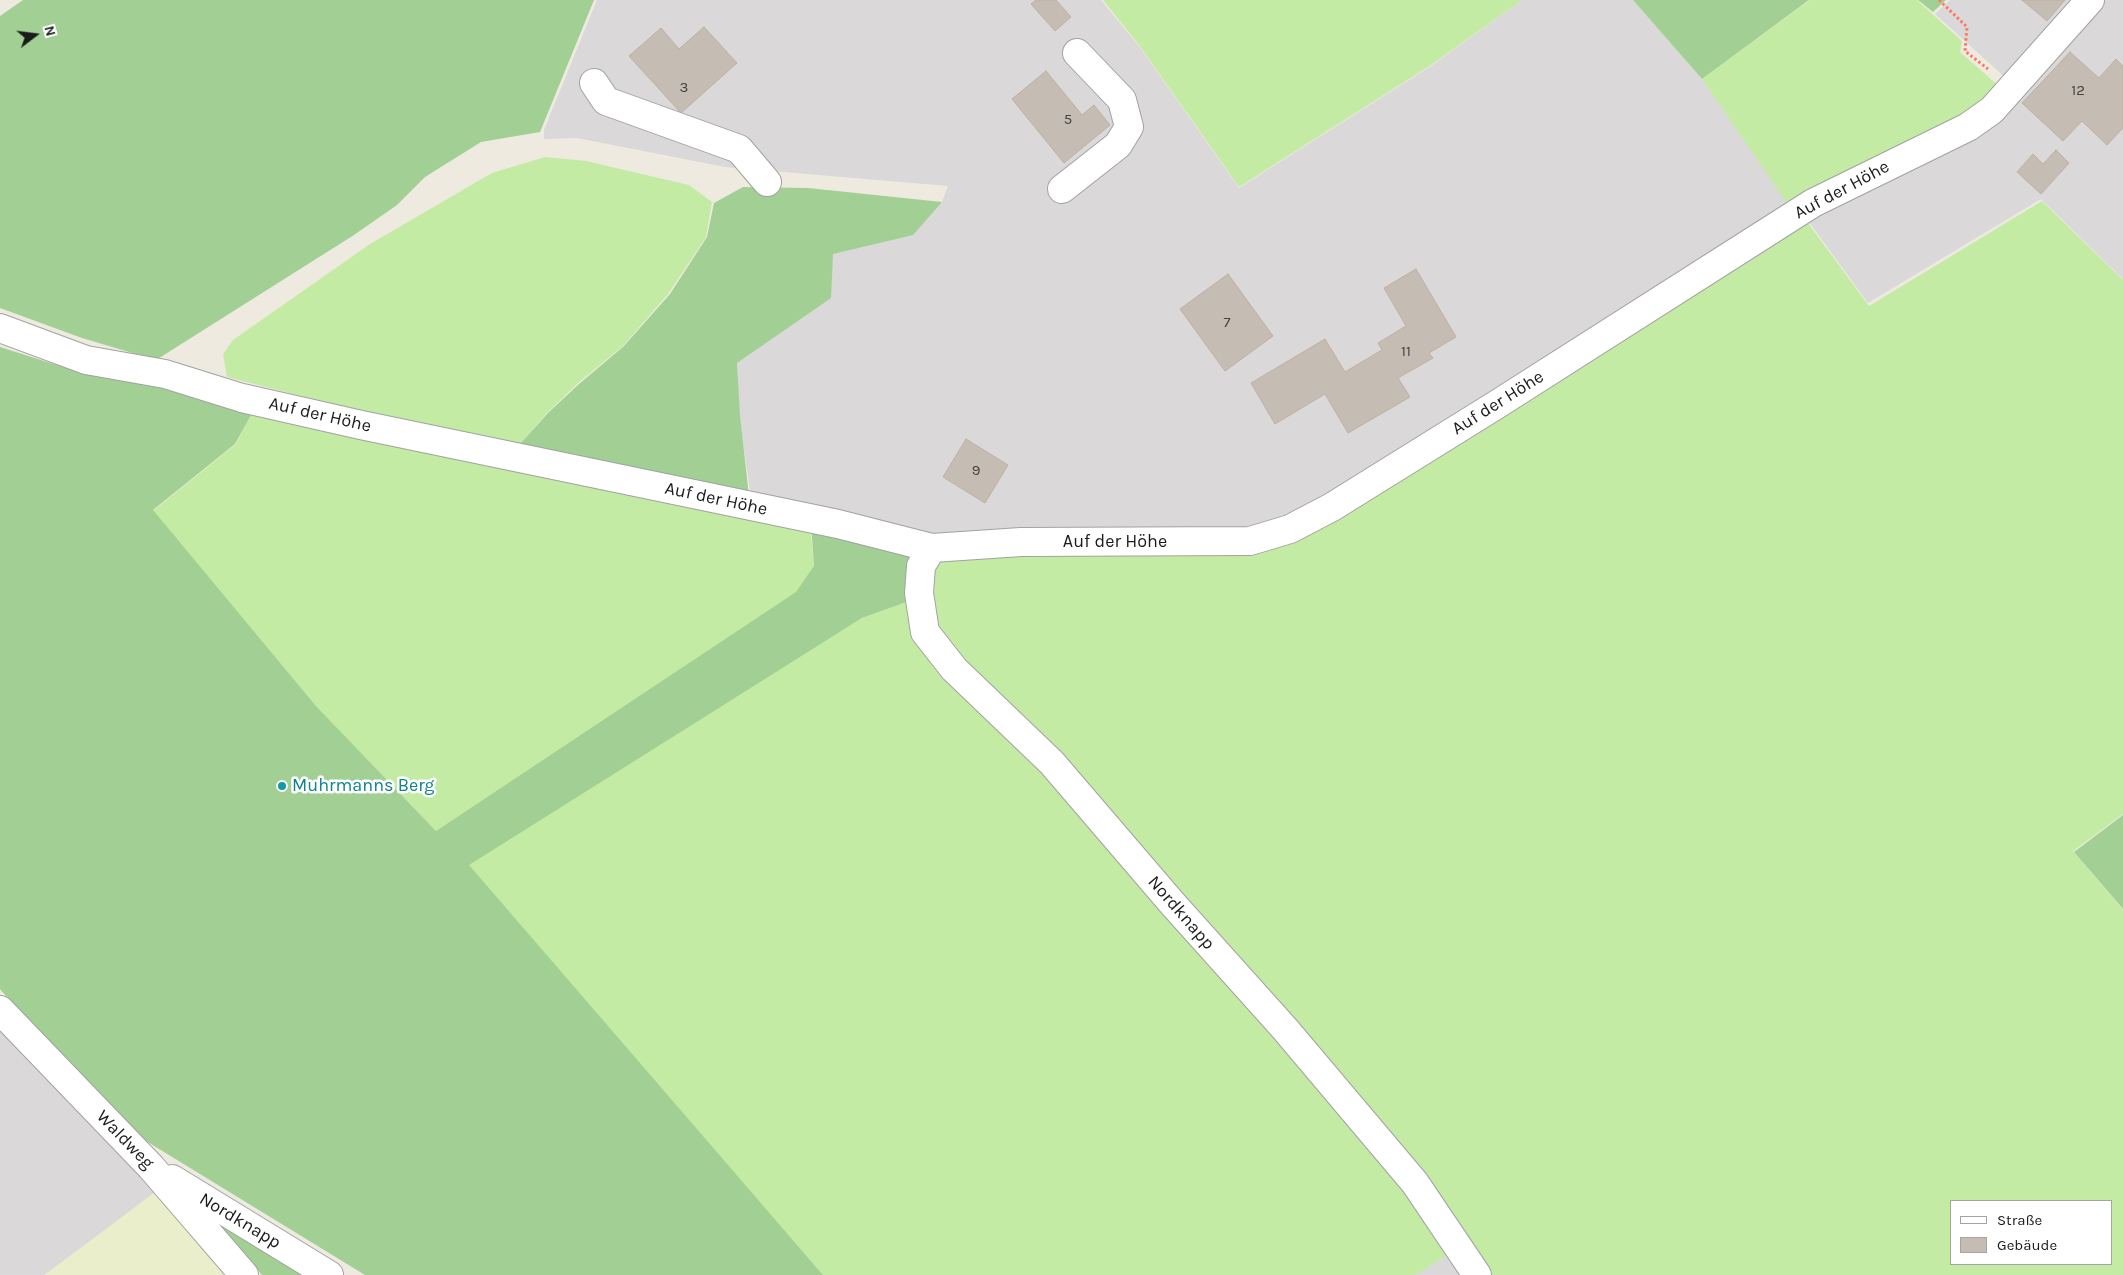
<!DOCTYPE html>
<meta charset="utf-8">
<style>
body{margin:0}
#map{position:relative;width:2123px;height:1275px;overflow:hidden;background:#eeeae0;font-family:Karla,sans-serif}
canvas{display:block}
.legend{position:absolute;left:1950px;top:1200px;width:162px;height:65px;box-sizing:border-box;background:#fff;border:1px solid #a4a4a4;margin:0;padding:6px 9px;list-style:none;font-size:15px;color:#1b1b1b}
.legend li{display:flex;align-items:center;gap:10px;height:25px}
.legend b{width:25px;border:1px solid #a4a4a4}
.north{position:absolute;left:10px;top:10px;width:50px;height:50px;-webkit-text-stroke:4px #fff;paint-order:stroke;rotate:75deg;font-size:14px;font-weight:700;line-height:20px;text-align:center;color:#1b1b1b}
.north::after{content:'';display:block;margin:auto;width:18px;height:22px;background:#1b1b1b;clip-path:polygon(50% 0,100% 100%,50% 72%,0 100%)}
</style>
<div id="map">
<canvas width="2123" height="1275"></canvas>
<ul class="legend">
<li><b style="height:6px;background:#fff"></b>Straße</li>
<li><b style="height:14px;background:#c5bcb3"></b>Gebäude</li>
</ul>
<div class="north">N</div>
</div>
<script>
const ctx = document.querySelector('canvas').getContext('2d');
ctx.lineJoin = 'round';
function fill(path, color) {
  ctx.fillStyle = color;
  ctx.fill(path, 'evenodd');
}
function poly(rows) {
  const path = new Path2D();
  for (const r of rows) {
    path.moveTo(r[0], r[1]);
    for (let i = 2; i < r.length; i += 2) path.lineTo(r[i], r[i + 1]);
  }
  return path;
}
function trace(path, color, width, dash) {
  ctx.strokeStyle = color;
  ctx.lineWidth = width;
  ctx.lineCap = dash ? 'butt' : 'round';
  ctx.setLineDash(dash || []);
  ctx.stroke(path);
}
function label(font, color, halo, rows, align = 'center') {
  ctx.font = font + ' Karla,sans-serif';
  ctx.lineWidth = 5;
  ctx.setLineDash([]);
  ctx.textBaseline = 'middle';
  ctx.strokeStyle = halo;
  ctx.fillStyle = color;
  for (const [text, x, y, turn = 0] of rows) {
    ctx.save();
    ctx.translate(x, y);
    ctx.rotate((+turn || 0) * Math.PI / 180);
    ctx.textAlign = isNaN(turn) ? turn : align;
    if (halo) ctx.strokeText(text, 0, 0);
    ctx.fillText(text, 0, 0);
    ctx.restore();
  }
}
fill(poly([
 [597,0,1101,0,1139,46,1239,188,1431,66,1522,0,1633,0,1702,79,1789,205,1292,521,1253,533,940,539,751,496,739,416,737,362,832,254,912,234,942,202,948,186,725,167,577,138,544,139,544,130],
 [1950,0,2081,0,2008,80,1935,14],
 [2101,0,2123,0,2123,279,2041,199,1868,303,1806,218,1976,134],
 [0,1014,160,1190,44,1275,0,1275],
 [1450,1252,1465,1275,1416,1275]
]), '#dad8d8');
fill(poly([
 [159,1189,227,1275,45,1275]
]), '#eaeeca');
fill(poly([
 [1103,0,1522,0,1431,65,1239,187,1139,45],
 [1810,0,1917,0,1962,41,1960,52,2001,88,1965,117,1789,206,1702,79],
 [545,157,586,161,689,185,712,202,706,237,668,294,622,347,578,383,547,413,519,445,364,412,227,377,223,354,233,340,370,244,492,173],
 [2042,201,2123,280,2123,814,2073,851,2123,910,2123,1275,1481,1275,930,630,927,569,939,557,1251,548,1805,219,1869,306],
 [1952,1201,2112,1201,2112,1264,1952,1264],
 [254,409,810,522,814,567,798,592,436,831,316,706,153,511,236,444],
 [912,600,1023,742,1405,1184,1451,1252,1416,1275,823,1275,467,865,862,618]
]), '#c3eba3');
fill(poly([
 [23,0,594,0,540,132,481,142,425,177,397,205,354,235,156,360,82,338,0,308,0,16],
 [1633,0,1809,0,1702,79],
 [1918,0,1946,0,1933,12],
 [743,187,808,188,942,202,913,235,833,254,831,298,737,363,740,416,749,496,520,444,548,413,579,384,623,347,670,294,707,237,714,203],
 [0,347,85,374,173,386,255,408,235,444,153,510,316,706,436,831,796,592,814,566,811,522,913,547,912,600,862,618,469,865,823,1275,365,1275,133,1133,54,1052,0,989],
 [2123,815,2123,909,2074,852],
 [202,1205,319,1275,262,1275]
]), '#a2cf93');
const building = poly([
 [1036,0,1056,0,1071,17,1055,31,1031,4,1036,0],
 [2022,0,2065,0,2047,21,2022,0],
 [704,27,737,63,681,113,629,56,661,28,679,49,704,27],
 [2070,52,2099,78,2116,59,2123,66,2123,128,2107,145,2082,121,2063,141,2022,103,2070,52],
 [1046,71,1082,115,1094,105,1110,125,1064,163,1012,99,1046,71],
 [2056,150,2069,163,2041,194,2017,172,2033,154,2043,164,2056,150],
 [1416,269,1456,337,1429,353,1433,358,1398,378,1410,397,1348,433,1325,394,1275,424,1251,383,1325,339,1345,372,1382,350,1378,343,1406,326,1384,288,1416,269],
 [1228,274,1273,336,1225,371,1180,309,1228,274],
 [966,439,1008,465,985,503,943,477,966,439]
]);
fill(building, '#c5bcb3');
trace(building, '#c0b0a2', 1);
const minor = poly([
 [594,83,606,101,739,149,767,182],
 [1062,189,1118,145,1129,127,1122,100,1077,53],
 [0,328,86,360,165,374,242,398,361,425,838,524,932,548,1021,542,1250,541,1290,529,1332,507,1496,405,1813,203,1968,127,1992,110,2090,0],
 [932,548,921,566,919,593,925,632,954,669,1052,763,1172,903,1285,1029,1415,1183,1477,1275],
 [0,1010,151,1167,244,1275],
 [172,1179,329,1275]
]);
trace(minor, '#a2a2a2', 30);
trace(poly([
 [1939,0,1967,27,1965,51,1988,69]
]), '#ff7860', 3, [2.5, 2.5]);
trace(minor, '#fff', 28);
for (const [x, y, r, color] of [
 [282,786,5,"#0f9aa8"]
]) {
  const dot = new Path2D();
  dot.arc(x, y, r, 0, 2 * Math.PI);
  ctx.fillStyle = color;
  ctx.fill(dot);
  trace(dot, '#fff', 2);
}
label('15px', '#464341', null, [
 ["3",684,88],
 ["12",2078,91],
 ["5",1068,120],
 ["7",1227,323],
 ["11",1406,352],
 ["9",976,471]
]);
label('18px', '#1b1b1b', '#fff', [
 ["Auf der Höhe",1842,190,-28],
 ["Auf der Höhe",1498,403,-32],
 ["Auf der Höhe",320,415,13],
 ["Auf der Höhe",716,499,12],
 ["Auf der Höhe",1115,542],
 ["Nordknapp",1181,913,49],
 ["Waldweg",125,1140,46],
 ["Nordknapp",240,1221,31]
]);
label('18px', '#0d838f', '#fff', [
 ["Muhrmanns Berg",292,786]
], 'left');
</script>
